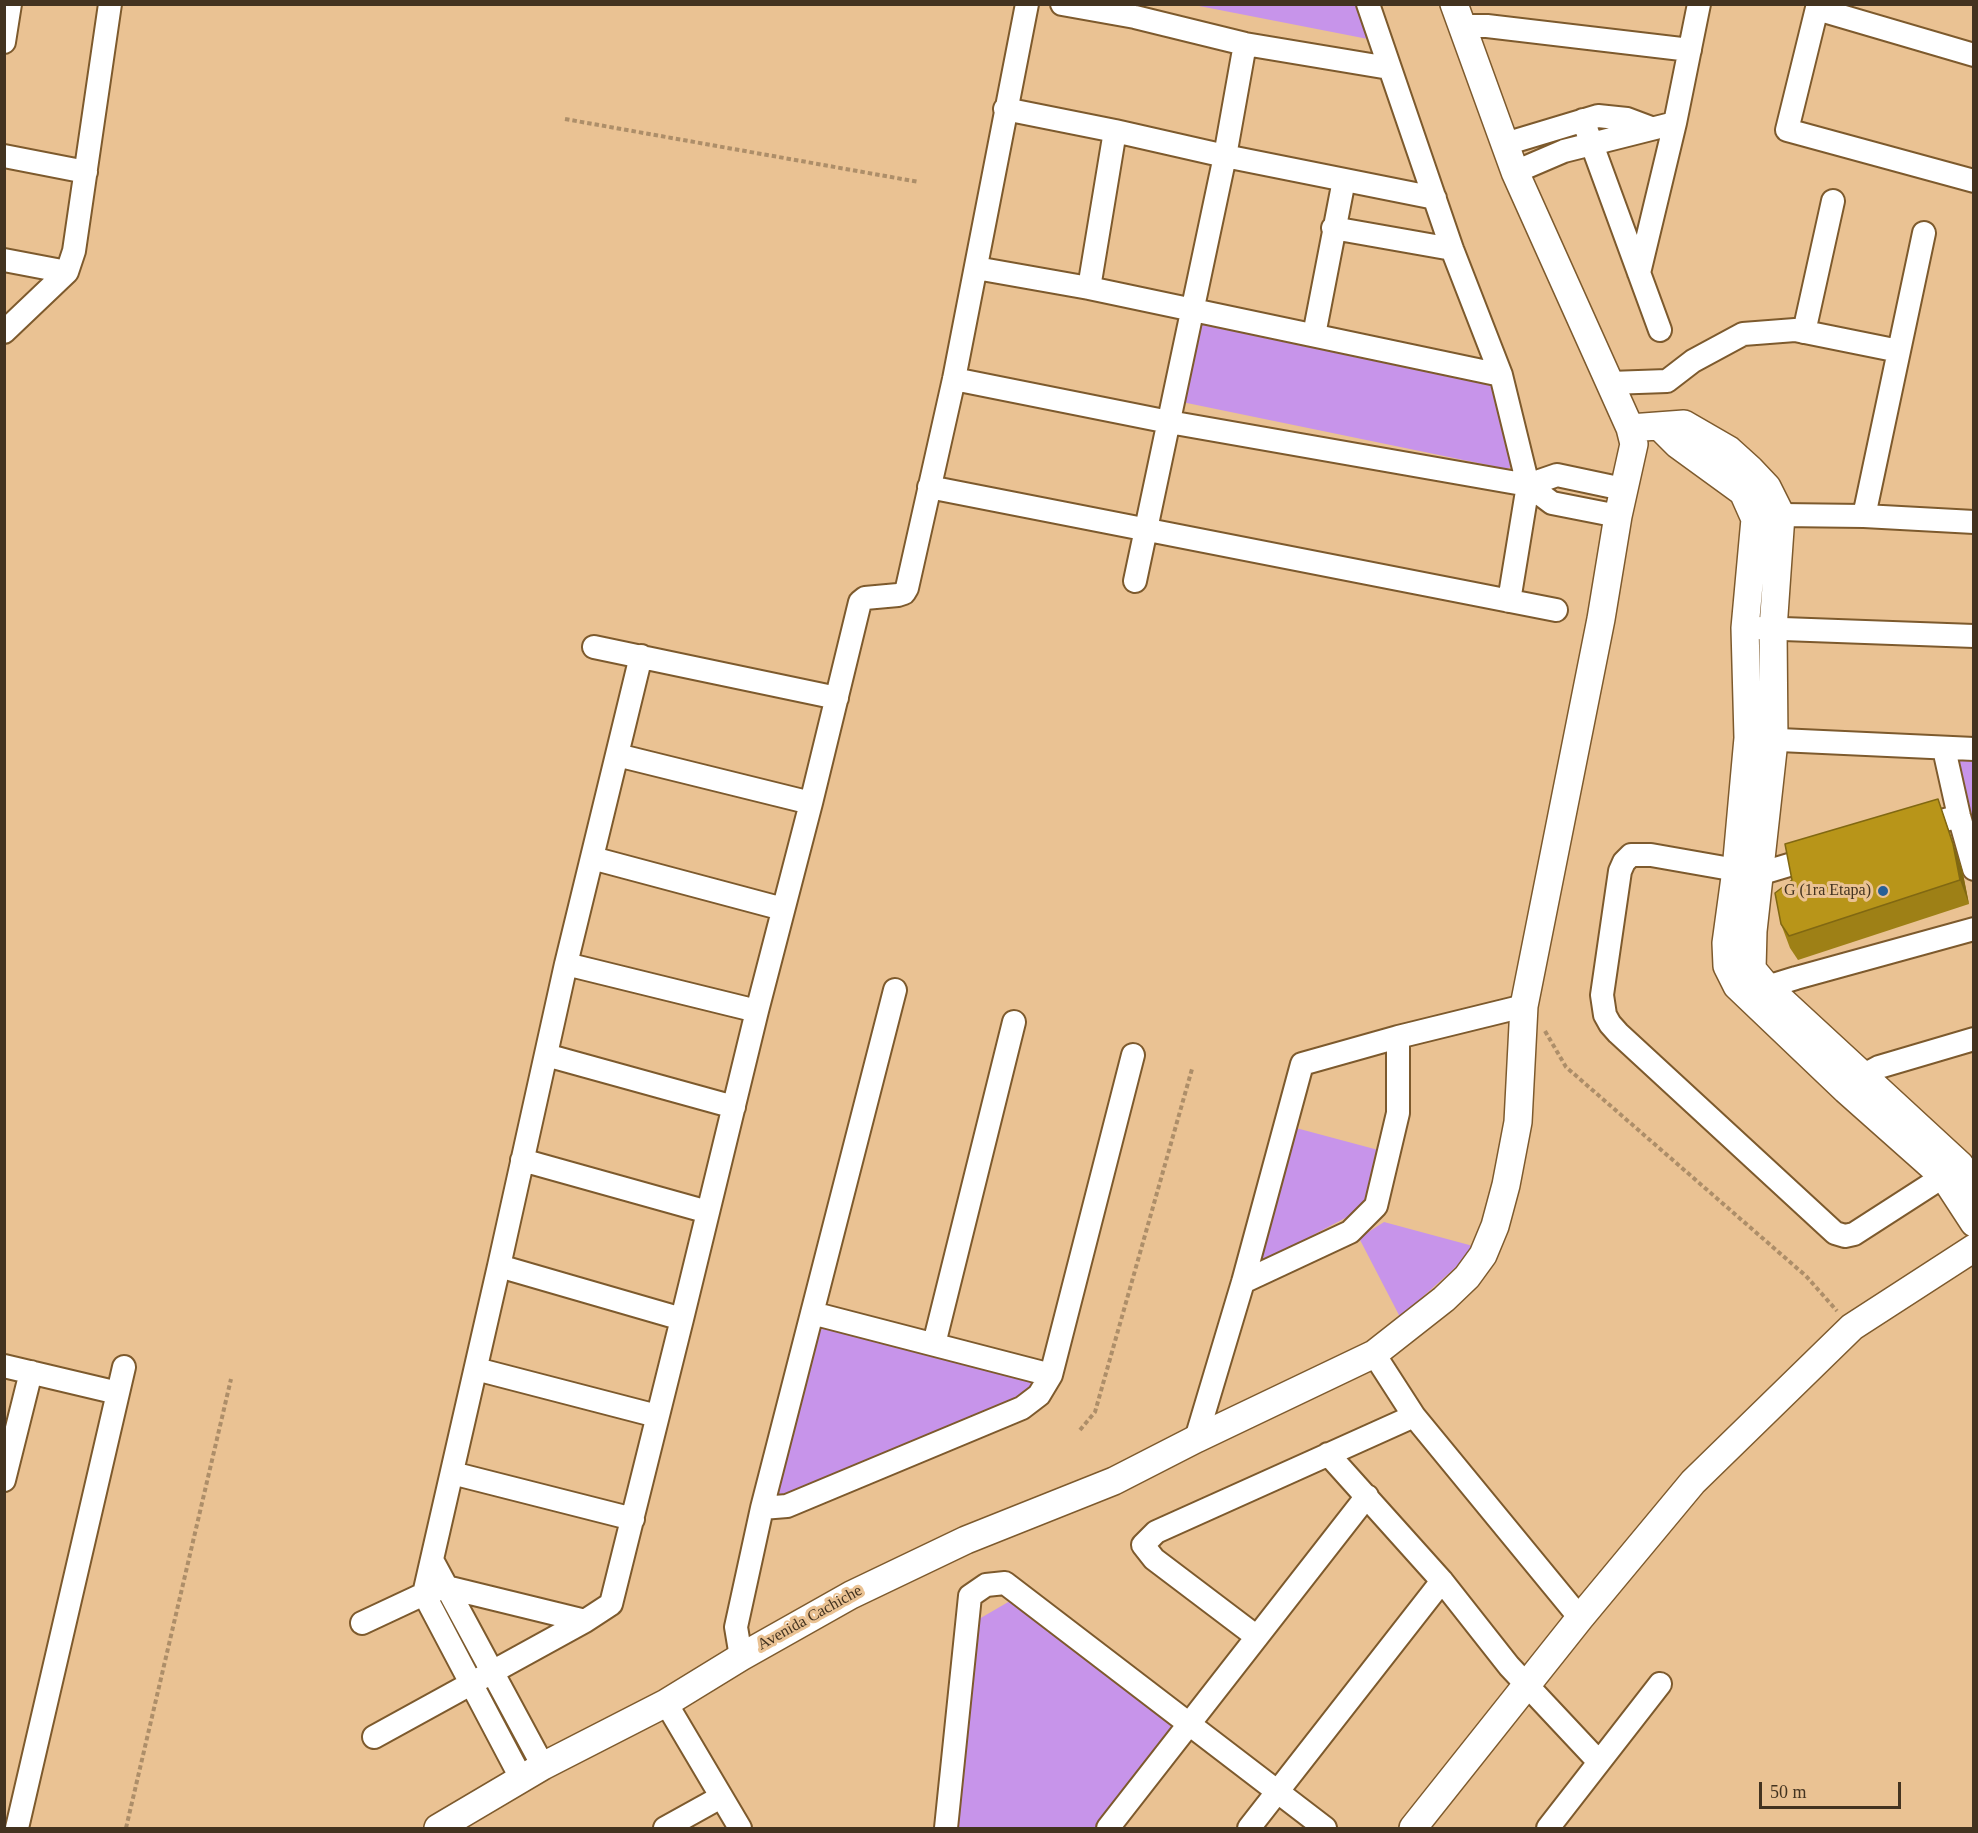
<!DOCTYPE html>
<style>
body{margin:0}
#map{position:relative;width:1978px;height:1833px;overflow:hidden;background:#eac293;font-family:Georgia,serif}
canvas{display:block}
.frame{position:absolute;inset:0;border:6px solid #433320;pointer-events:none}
.scale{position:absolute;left:1759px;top:1782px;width:142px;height:27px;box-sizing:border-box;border:3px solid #433320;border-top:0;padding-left:8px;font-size:18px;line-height:21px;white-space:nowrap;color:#433320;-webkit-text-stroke:4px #eac293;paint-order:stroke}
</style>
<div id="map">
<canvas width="1978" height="1833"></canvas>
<div class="frame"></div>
<div class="scale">50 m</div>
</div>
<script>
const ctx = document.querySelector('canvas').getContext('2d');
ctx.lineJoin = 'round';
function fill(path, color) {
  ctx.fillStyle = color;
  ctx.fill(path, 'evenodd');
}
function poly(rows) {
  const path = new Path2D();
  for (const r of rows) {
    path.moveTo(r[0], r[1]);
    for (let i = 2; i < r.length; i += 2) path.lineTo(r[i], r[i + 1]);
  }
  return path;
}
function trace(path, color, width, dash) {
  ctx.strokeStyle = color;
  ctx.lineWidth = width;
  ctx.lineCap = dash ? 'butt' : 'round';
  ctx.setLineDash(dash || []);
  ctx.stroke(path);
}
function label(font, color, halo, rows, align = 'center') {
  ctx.font = font + ' Georgia,serif';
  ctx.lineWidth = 6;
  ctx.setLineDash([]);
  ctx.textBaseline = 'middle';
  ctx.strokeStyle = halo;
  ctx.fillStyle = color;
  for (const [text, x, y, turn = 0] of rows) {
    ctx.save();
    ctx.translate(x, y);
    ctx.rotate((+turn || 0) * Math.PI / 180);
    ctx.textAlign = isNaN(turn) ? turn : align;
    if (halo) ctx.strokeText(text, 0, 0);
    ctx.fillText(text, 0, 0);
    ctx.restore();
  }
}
fill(poly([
 [1194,5,1367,5,1373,40],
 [1204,306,1495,368,1517,464,1507,469,1182,402],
 [1949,755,1973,756,1973,839],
 [1296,1128,1382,1151,1366,1207,1262,1262,1260,1256],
 [1384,1222,1473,1246,1465,1259,1400,1317,1359,1238],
 [817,1323,1034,1374,1037,1384,1018,1401,785,1500,774,1495],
 [1010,1601,1179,1730,1103,1828,955,1828,979,1619]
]), '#c794ea');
const minor = poly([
 [1062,4,1135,17,1245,44,1389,68],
 [1368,4,1452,249,1501,375,1528,485,1509,601],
 [1818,4,1787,130,1974,181],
 [1817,9,1974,55],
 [1462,26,1487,26,1690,50],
 [4,42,10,4],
 [1005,109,1115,131,1225,156,1435,198],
 [1583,120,1660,330],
 [1505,144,1598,116,1627,119,1651,128],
 [4,156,86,172],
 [1515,172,1564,151,1675,123,1699,4],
 [1333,228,1452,249],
 [4,260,67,272,74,251,110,4],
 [976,268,1089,288,1501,375],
 [1639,273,1675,123],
 [1089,288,1115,131],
 [4,332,67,272],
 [1804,332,1833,201],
 [1314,335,1344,180],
 [954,379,1169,422,1528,485,1552,503,1618,516],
 [1610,383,1667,381,1693,361,1743,334,1795,330,1899,351],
 [1528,485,1557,475,1623,489],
 [929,487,1556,610],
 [1864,516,1924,233],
 [1765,518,1781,515,1864,516,1974,522],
 [1135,581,1225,156,1245,44],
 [1756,628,1974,636],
 [594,647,837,698],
 [641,656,566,964,757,1011],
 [1758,739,1974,749],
 [1944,749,1959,816,1974,869],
 [617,755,811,803],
 [1917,828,1959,816],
 [1819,856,1759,874,1651,855,1631,855,1624,862,1620,871,1602,995,1605,1015,1610,1024,1618,1033,1835,1233,1845,1236,1854,1234,1958,1167],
 [592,858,783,909],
 [566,964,499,1266,682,1319],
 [1756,997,1767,987,1796,978,1974,929],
 [546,1055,734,1107],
 [1850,1087,1864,1075,1879,1067,1974,1039],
 [522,1160,708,1212],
 [499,1266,424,1594,521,1778],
 [1243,1282,1350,1232,1376,1206,1398,1113,1398,1037],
 [812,1313,1051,1375],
 [934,1344,1014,1022],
 [1374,1354,1414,1416,1580,1618],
 [4,1366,118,1393],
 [476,1369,657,1416],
 [1196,1439,1243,1282,1302,1064,1398,1037,1524,1006],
 [1328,1454,1442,1581,1509,1666,1599,1762],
 [452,1473,633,1519],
 [4,1480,31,1372],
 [762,1508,787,1506,1022,1408,1039,1395,1051,1375,1133,1055],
 [432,1560,543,1766],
 [362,1623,424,1594,446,1587,585,1621],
 [1257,1637,1154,1559,1143,1545,1156,1532,1414,1416],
 [741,1657,736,1627,762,1508,895,990],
 [666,1703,740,1828],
 [374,1737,585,1621,611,1604,682,1319,757,1011,811,803,860,602,865,598,898,595,904,593,907,588,954,379,1027,4],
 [17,1828,124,1367],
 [665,1828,721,1797],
 [946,1828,970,1596,986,1585,1005,1583,1325,1828],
 [1108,1828,1367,1496],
 [1249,1828,1442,1581],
 [1548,1828,1660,1684]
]);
const tertiary = poly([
 [1659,426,1677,444,1743,492,1755,519,1745,628,1748,738,1736,870,1726,943,1727,966,1737,986,1846,1090,1944,1177,1974,1223],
 [1630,428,1684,424,1729,450,1750,469,1767,487,1781,515,1773,629,1774,741,1753,931,1752,969,1767,987,1960,1165,1974,1185],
 [438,1828,543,1766,666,1703,741,1657,851,1595,966,1540,1114,1481,1196,1439,1374,1354,1444,1299,1467,1277,1483,1255,1495,1226,1506,1185,1518,1122,1524,1006,1601,619,1618,516,1634,444,1630,428,1515,172,1454,4],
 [1413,1828,1580,1618,1693,1482,1852,1327,1974,1248]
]);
trace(minor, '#7d5a2d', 26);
trace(tertiary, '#7d5a2d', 30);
trace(poly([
 [565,119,919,182],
 [1545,1031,1566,1067,1806,1276,1837,1311],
 [1080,1430,1095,1412,1192,1069],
 [126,1828,231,1379]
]), '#ad8e69', 4, [4.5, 3]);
trace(minor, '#fff', 22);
trace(tertiary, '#fff', 27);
fill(poly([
 [1938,799,1962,869,1969,904,1798,960,1790,948,1781,924]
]), '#9e8016');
fill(poly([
 [1938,799,1962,869,1969,904,1960,880]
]), '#816812');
const building = poly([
 [1938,799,1953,844,1960,880,1789,936,1781,924,1775,893,1792,880,1785,844,1938,799]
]);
fill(building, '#b89519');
trace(building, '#816812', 1.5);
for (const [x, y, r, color] of [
 [1883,891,6,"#265f96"]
]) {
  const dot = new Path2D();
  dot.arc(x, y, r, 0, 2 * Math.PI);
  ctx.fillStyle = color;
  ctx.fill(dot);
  trace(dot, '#eac293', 2);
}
label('16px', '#433320', '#eac293', [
 ["G (1ra Etapa)",1871,891]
], 'right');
label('16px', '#433320', '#eac293', [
 ["Avenida Cachiche",810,1618,-29]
]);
</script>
